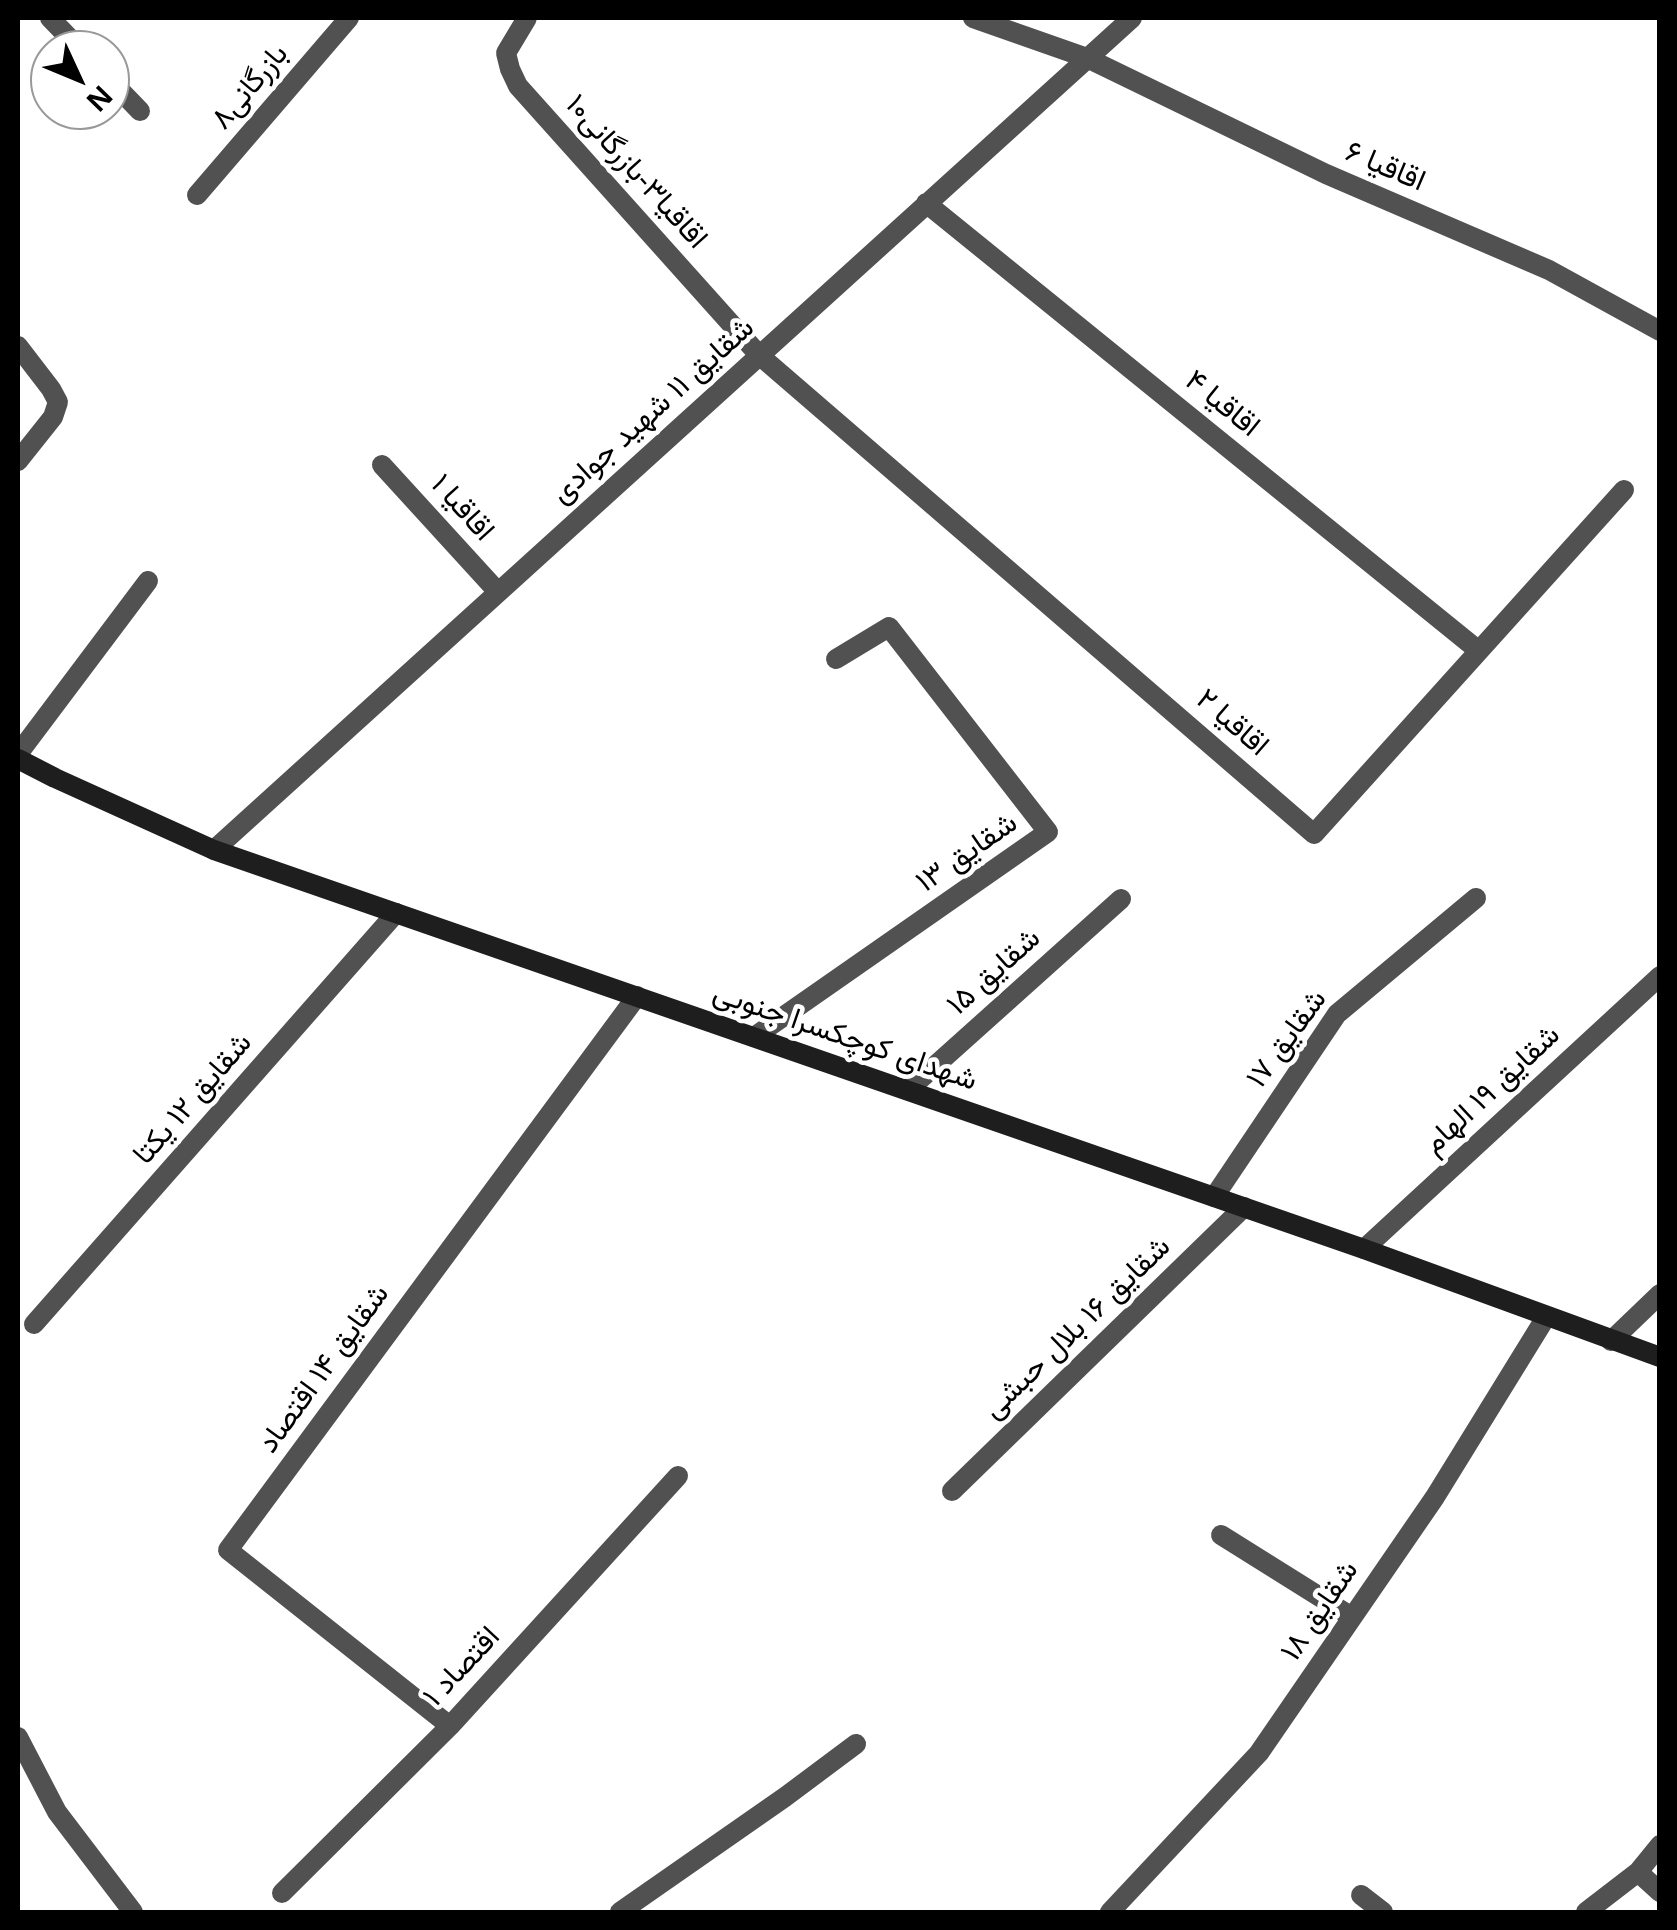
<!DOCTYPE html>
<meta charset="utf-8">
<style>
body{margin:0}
#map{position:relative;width:1677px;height:1930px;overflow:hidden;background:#fff;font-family:"Noto Sans",sans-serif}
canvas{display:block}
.frame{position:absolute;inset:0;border:20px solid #000;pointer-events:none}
.north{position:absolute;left:30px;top:30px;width:100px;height:100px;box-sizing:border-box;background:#fff;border:2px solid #999;border-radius:50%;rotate:134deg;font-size:28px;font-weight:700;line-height:40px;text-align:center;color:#000}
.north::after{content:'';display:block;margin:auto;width:35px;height:45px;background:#000;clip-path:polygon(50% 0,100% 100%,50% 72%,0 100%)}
</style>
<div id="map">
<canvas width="1677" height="1930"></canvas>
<div class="frame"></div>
<div class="north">N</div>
</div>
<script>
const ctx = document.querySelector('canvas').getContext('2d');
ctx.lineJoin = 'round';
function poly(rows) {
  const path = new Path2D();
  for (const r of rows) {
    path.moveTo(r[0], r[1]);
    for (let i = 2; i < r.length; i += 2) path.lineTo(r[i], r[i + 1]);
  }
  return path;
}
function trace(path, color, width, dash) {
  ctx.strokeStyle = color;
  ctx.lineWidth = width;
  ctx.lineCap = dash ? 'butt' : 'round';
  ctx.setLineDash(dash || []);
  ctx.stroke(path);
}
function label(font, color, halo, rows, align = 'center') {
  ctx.font = font + ' "Noto Sans",Vazirmatn,sans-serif';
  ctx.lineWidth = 9;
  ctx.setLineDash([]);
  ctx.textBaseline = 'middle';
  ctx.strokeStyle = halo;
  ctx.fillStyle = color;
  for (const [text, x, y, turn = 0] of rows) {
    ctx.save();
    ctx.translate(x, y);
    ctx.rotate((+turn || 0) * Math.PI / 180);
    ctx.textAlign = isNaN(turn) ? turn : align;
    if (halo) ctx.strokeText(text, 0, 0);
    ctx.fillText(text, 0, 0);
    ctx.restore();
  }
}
trace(poly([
 [50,18,81,50],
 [527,18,506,53,510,69,518,86,759,355,1314,834,1624,490],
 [973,18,1087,58,1326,174,1549,270,1660,331],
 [110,80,140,111],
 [197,195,349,18],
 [926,203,1479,651],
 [18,346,51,389,58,402,53,417,18,461],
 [382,465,498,592],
 [18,754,148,581],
 [214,850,1132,18],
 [754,1037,1048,832,889,627,836,659],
 [908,1090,1121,899],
 [1214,1197,1337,1014,1476,898],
 [1364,1249,1660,976],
 [34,1324,396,913],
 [1611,1341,1660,1294],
 [952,1491,1244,1207],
 [1221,1535,1352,1617],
 [450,1726,228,1550,637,996],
 [18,1737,57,1812,133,1912],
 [1638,1872,1660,1892],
 [282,1893,450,1726,678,1476],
 [1361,1895,1383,1912],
 [620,1912,785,1797,856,1744],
 [1110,1912,1259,1753,1435,1497,1546,1317],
 [1586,1912,1638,1872,1660,1845]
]), '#515151', 20);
trace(poly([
 [18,759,55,778,214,850,1364,1249,1660,1357]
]), '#1e1e1e', 20);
label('30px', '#000', '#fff', [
 ["بازرگانی۸",250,87,-50],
 ["اقاقیا ۶",1385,167,23],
 ["اقاقیا۳-بازرگانی۱۰",636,172,48],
 ["اقاقیا ۴",1222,404,39],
 ["شقایق ۱۱ شهید جوادی",653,411,-42],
 ["اقاقیا ۱",462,508,48],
 ["اقاقیا ۲",1232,723,41],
 ["شقایق ۱۳",967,853,-35],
 ["شقایق ۱۵",994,972,-42],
 ["شهدای کوچکسرا جنوبی",845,1037,19],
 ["شقایق ۱۷",1287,1039,-54],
 ["شقایق ۱۹ الهام",1492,1090,-43],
 ["شقایق ۱۲ یکتا",193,1099,-49],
 ["شقایق ۱۶ بلال حبشی",1077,1328,-44],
 ["شقایق ۱۴ اقتصاد",324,1369,-54],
 ["شقایق ۱۸",1320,1611,-56],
 ["اقتصاد ۱",462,1667,-47]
]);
</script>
